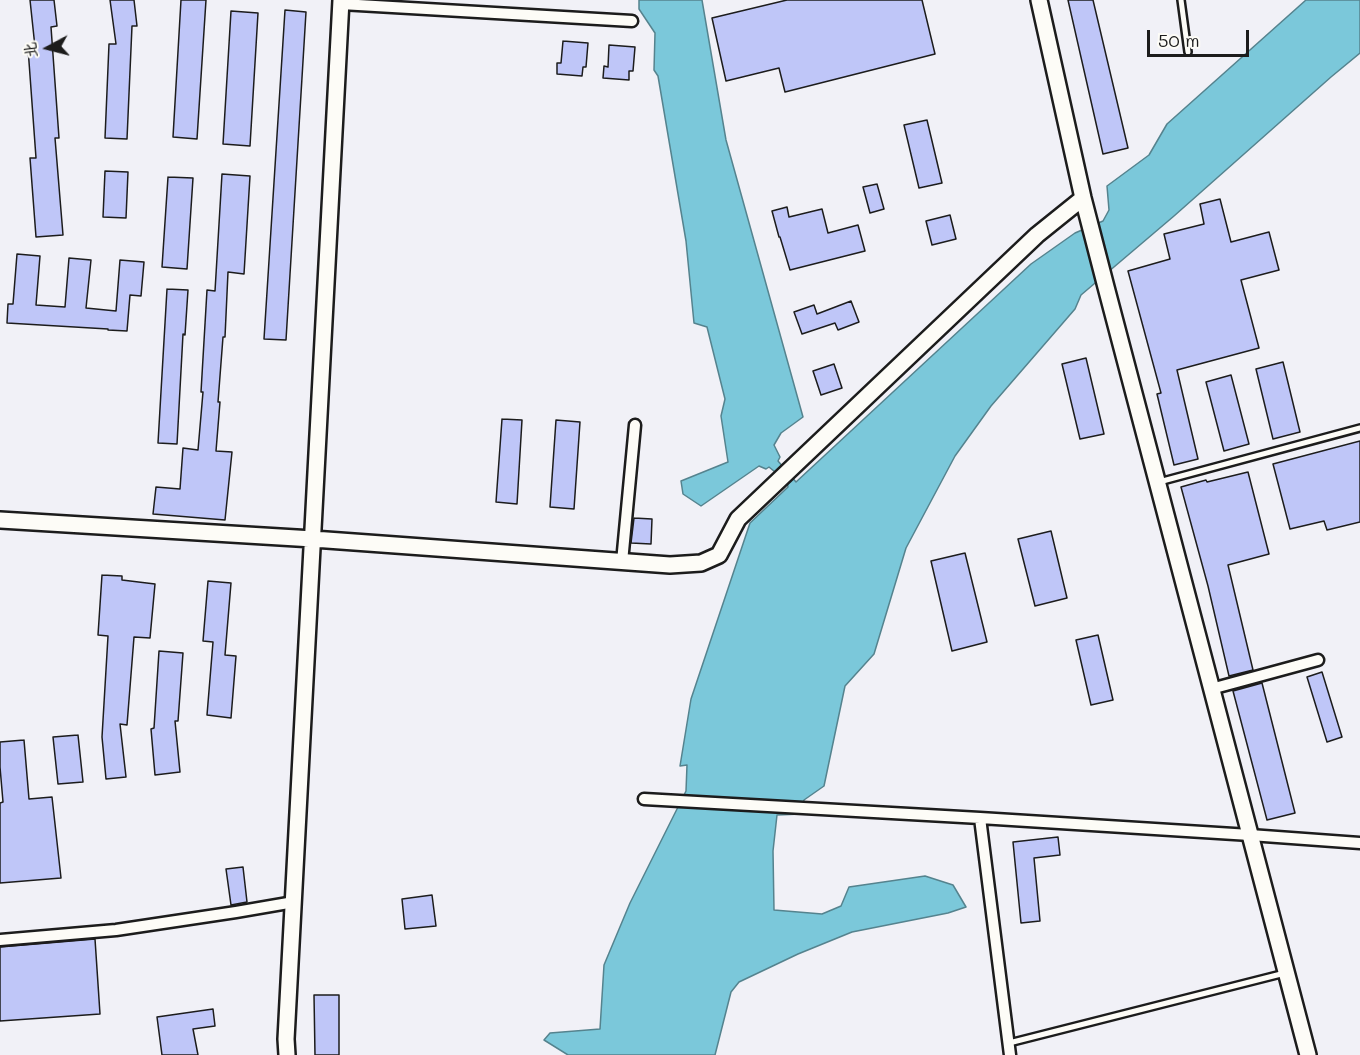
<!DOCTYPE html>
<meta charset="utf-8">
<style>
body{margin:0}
#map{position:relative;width:1360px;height:1055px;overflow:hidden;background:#f1f1f7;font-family:Mali,"LXGW WenKai TC",sans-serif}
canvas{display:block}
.north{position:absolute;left:18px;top:18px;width:60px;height:60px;-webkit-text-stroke:4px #fdfcf7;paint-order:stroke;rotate:263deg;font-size:16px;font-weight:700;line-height:24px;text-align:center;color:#1c1c1c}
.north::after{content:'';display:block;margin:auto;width:21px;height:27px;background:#1c1c1c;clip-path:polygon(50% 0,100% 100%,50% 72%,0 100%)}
.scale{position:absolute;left:1147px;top:30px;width:102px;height:27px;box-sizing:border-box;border:3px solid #1c1c1c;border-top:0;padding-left:8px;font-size:18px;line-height:21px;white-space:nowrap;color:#1c1c1c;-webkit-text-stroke:4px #fdfcf7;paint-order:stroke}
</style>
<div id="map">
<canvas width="1360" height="1055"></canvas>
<div class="north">北</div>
<div class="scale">50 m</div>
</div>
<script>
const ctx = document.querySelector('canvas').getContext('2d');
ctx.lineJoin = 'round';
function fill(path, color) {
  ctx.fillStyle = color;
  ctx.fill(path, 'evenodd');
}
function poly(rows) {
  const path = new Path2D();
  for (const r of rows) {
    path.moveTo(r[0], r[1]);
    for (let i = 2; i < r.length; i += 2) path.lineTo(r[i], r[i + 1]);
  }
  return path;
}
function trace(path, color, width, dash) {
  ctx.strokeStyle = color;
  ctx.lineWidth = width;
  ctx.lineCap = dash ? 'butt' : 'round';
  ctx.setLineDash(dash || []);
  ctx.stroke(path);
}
const water = poly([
 [639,0,702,0,726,140,803,417,781,433,774,445,780,457,778,461,796,482,1031,264,1075,233,1103,221,1109,210,1107,186,1149,155,1167,124,1306,0,1360,0,1360,53,1331,77,1174,216,1081,295,1075,309,991,406,955,456,906,548,874,654,845,686,824,786,804,800,801,814,777,815,773,851,774,910,822,914,841,906,849,887,925,876,953,885,966,907,948,913,852,932,798,954,739,982,731,992,715,1055,568,1055,544,1040,550,1033,600,1029,604,965,630,903,686,791,687,765,680,766,691,699,750,523,788,487,787,482,769,467,766,469,759,466,701,506,683,494,681,481,728,462,721,416,725,399,707,327,694,323,686,241,658,76,654,70,655,33,639,9,639,0]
]);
fill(water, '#7bc8da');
trace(water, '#55838e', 1.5);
const building = poly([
 [30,0,54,0,57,26,51,27,59,138,55,138,63,235,36,237,30,158,36,158,28,48,35,47,30,0],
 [110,0,134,0,137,26,132,26,127,139,105,138,109,44,116,44,110,0],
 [181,0,206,0,197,139,173,137,181,0],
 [787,0,922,0,935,54,785,92,779,68,726,81,712,18,787,0],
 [1068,0,1093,0,1128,148,1103,154,1068,0],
 [285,10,306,12,286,340,264,339,285,10],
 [231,11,258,13,250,146,223,144,231,11],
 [563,41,588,43,586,67,583,67,582,76,557,74,557,63,561,63,563,41],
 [609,45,635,47,633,71,629,71,629,80,603,78,604,66,608,67,609,45],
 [927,120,942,183,919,188,904,125,927,120],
 [105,171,128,172,126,218,103,217,105,171],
 [222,174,250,176,244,274,228,272,225,337,223,337,218,402,220,402,216,451,232,452,225,520,153,514,156,487,180,489,183,448,198,450,203,392,201,392,207,290,215,291,222,174],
 [168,177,193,178,187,269,162,267,168,177],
 [877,184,884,209,870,213,863,187,877,184],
 [1220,199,1231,242,1269,232,1279,270,1241,280,1259,348,1177,370,1198,459,1174,465,1157,394,1161,393,1128,271,1170,259,1164,234,1204,224,1200,204,1220,199],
 [787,207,789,217,822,209,828,233,858,225,865,251,790,270,780,237,779,237,772,211,787,207],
 [950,215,956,239,932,245,926,221,950,215],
 [17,254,40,256,36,305,65,307,69,258,91,260,86,308,116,311,120,260,144,262,141,296,130,295,127,331,108,330,108,329,7,323,8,304,13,304,17,254],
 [167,289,188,290,185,335,183,334,177,444,158,443,167,289],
 [851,301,859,322,838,330,835,323,802,334,794,312,814,305,817,314,851,301],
 [1086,358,1104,434,1080,439,1062,364,1086,358],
 [1283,362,1300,432,1273,439,1256,369,1283,362],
 [834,364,842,388,821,395,813,371,834,364],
 [1231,375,1249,444,1224,451,1206,382,1231,375],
 [502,419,522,420,517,504,496,502,502,419],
 [556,420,580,422,574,509,550,507,556,420],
 [1360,441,1360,522,1327,530,1324,521,1290,529,1273,464,1360,441],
 [1248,472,1269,554,1228,565,1253,670,1229,676,1208,586,1181,487,1206,480,1207,482,1248,472],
 [634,518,652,519,651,544,631,543,634,518],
 [1051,531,1067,598,1035,606,1018,539,1051,531],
 [965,553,987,642,952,651,931,561,965,553],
 [102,575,122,576,122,580,155,584,150,638,134,637,127,725,120,724,126,777,106,779,102,737,108,636,98,635,102,575],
 [208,581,231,583,225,655,236,656,231,718,207,715,213,642,203,641,208,581],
 [1098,635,1113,700,1091,705,1076,640,1098,635],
 [159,651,183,653,178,721,175,721,180,772,155,775,151,729,154,728,159,651],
 [1322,672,1342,737,1327,742,1307,677,1322,672],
 [1262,683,1295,813,1267,820,1233,691,1262,683],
 [78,735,83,782,58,784,53,737,78,735],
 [24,740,29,799,52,797,61,878,0,883,0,803,3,802,0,767,0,742,24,740],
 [1058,837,1060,855,1034,858,1040,921,1021,923,1013,842,1058,837],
 [243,867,247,902,231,905,226,869,243,867],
 [432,895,436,926,405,929,402,899,432,895],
 [95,939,100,1014,0,1021,0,947,95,939],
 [314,995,339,995,339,1055,315,1055,314,995],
 [213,1009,215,1026,193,1029,198,1055,162,1055,157,1017,213,1009]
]);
fill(building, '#bfc6f8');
trace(building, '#1c1c1c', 1.5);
const lane = poly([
 [1181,0,1188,52],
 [1159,482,1360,428],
 [1009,1043,1285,973]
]);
const street = poly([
 [341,4,632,21],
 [622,562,635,425],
 [1211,689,1318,660],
 [644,799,980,818,1250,835,1360,843],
 [980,818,1010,1055],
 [0,940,116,930,236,912,294,902]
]);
const secondary = poly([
 [1039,0,1083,198,1106,287,1308,1055],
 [0,520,313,539,670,565,701,563,719,555,738,519,1037,235,1083,198],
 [287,1055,286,1039,341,0]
]);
trace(lane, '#1c1c1c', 10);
trace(street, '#1c1c1c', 15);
trace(secondary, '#1c1c1c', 20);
trace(lane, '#fdfcf7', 5);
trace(street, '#fdfcf7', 10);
trace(secondary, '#fdfcf7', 15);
</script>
